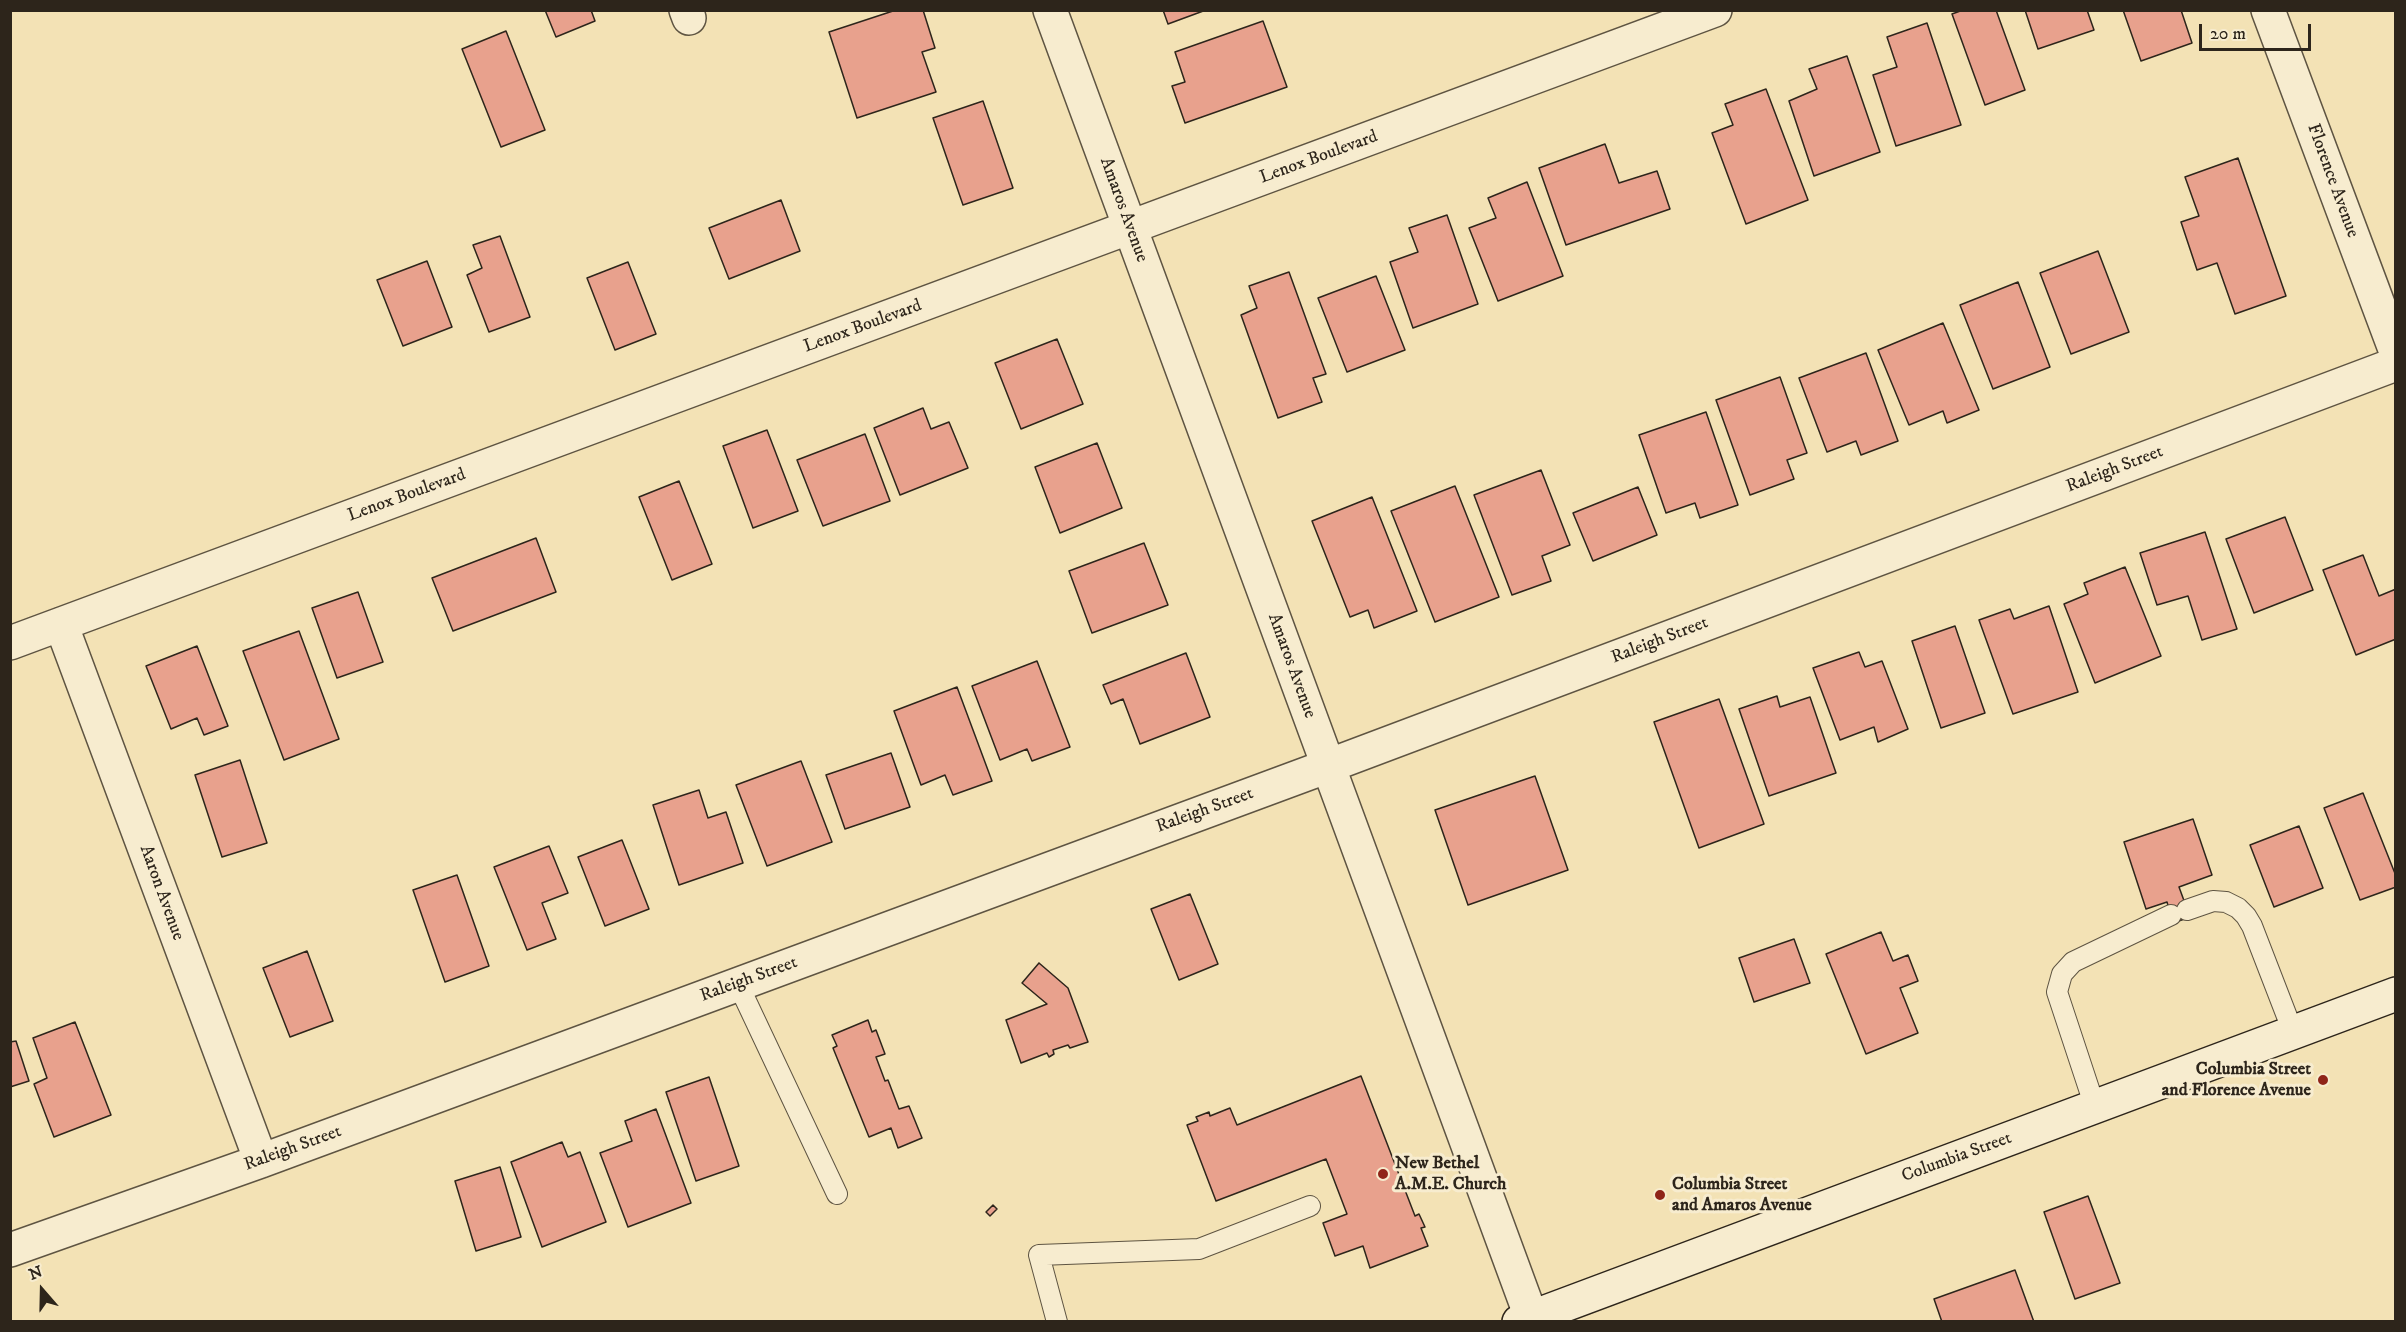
<!DOCTYPE html>
<style>
body{margin:0}
#map{position:relative;width:2406px;height:1332px;overflow:hidden;background:#f3e2b5;font-family:"IM FELL DW Pica",serif}
canvas{display:block}
.frame{position:absolute;inset:0;border:12px solid #2d251b;pointer-events:none}
.north{position:absolute;left:12px;top:1260px;width:60px;height:60px;-webkit-text-stroke:4px #f7eccf;paint-order:stroke;rotate:340deg;font-size:16px;font-weight:700;line-height:24px;text-align:center;color:#2d251b}
.north::after{content:'';display:block;margin:auto;width:21px;height:27px;background:#2d251b;clip-path:polygon(50% 0,100% 100%,50% 72%,0 100%)}
.scale{position:absolute;left:2199px;top:24px;width:112px;height:27px;box-sizing:border-box;border:3px solid #2d251b;border-top:0;padding-left:8px;font-size:18px;line-height:21px;white-space:nowrap;color:#2d251b;-webkit-text-stroke:4px #f7eccf;paint-order:stroke}
</style>
<div id="map">
<canvas width="2406" height="1332"></canvas>
<div class="frame"></div>
<div class="north">N</div>
<div class="scale">20 m</div>
</div>
<script>
const ctx = document.querySelector('canvas').getContext('2d');
ctx.lineJoin = 'round';
function fill(path, color) {
  ctx.fillStyle = color;
  ctx.fill(path, 'evenodd');
}
function poly(rows) {
  const path = new Path2D();
  for (const r of rows) {
    path.moveTo(r[0], r[1]);
    for (let i = 2; i < r.length; i += 2) path.lineTo(r[i], r[i + 1]);
  }
  return path;
}
function trace(path, color, width, dash) {
  ctx.strokeStyle = color;
  ctx.lineWidth = width;
  ctx.lineCap = dash ? 'butt' : 'round';
  ctx.setLineDash(dash || []);
  ctx.stroke(path);
}
function label(font, color, halo, rows, align = 'center') {
  ctx.font = font + ' "IM FELL DW Pica",serif';
  ctx.lineWidth = 6;
  ctx.setLineDash([]);
  ctx.textBaseline = 'middle';
  ctx.strokeStyle = halo;
  ctx.fillStyle = color;
  for (const [text, x, y, turn = 0] of rows) {
    ctx.save();
    ctx.translate(x, y);
    ctx.rotate((+turn || 0) * Math.PI / 180);
    ctx.textAlign = isNaN(turn) ? turn : align;
    if (halo) ctx.strokeText(text, 0, 0);
    ctx.fillText(text, 0, 0);
    ctx.restore();
  }
}
const building = poly([
 [545,10,591,10,595,21,556,37,545,10],
 [896,10,923,10,935,48,922,52,936,92,857,118,829,32,896,10],
 [1163,10,1206,10,1168,24,1163,10],
 [1963,10,1996,10,2025,90,1985,105,1952,14,1963,10],
 [2025,10,2087,10,2094,30,2038,49,2025,10],
 [2123,10,2181,10,2192,43,2141,61,2123,10],
 [1263,21,1287,87,1185,123,1172,86,1185,82,1175,52,1263,21],
 [1927,23,1961,125,1896,146,1873,75,1897,67,1887,37,1927,23],
 [506,31,545,130,501,147,462,49,506,31],
 [1847,56,1880,152,1814,176,1789,101,1817,89,1809,69,1847,56],
 [1766,89,1808,200,1746,224,1712,133,1733,125,1725,104,1766,89],
 [983,101,1013,188,963,205,933,118,983,101],
 [1605,144,1619,183,1657,171,1670,209,1566,245,1539,168,1605,144],
 [2238,158,2286,296,2235,314,2217,263,2197,270,2181,222,2199,216,2185,177,2238,158],
 [1527,182,1563,276,1498,301,1469,228,1496,218,1488,198,1527,182],
 [781,200,800,251,729,279,709,228,781,200],
 [1447,215,1478,304,1413,328,1390,262,1418,252,1409,228,1447,215],
 [500,236,530,317,489,332,467,275,482,268,473,245,500,236],
 [2098,251,2129,332,2071,354,2040,273,2098,251],
 [427,261,452,327,403,346,377,280,427,261],
 [628,262,656,334,615,350,587,278,628,262],
 [1289,272,1326,374,1313,378,1322,402,1278,418,1241,315,1257,308,1249,286,1289,272],
 [1376,276,1405,350,1347,372,1318,298,1376,276],
 [2018,282,2050,367,1993,389,1960,305,2018,282],
 [1943,323,1979,410,1947,423,1943,411,1909,425,1878,350,1943,323],
 [1057,339,1083,404,1021,429,995,363,1057,339],
 [1866,353,1898,441,1861,455,1856,441,1827,452,1799,378,1866,353],
 [1780,377,1807,453,1787,460,1794,479,1750,495,1716,400,1780,377],
 [923,408,931,429,949,422,968,468,900,495,874,428,923,408],
 [1706,412,1738,505,1700,518,1695,503,1666,513,1639,435,1706,412],
 [767,430,798,511,753,528,723,446,767,430],
 [865,434,890,501,823,526,797,460,865,434],
 [1097,443,1122,508,1060,533,1035,467,1097,443],
 [1541,470,1570,545,1542,556,1551,581,1512,595,1474,495,1541,470],
 [679,481,712,564,672,580,639,497,679,481],
 [1455,486,1499,597,1435,622,1391,511,1455,486],
 [1638,487,1657,535,1593,561,1573,513,1638,487],
 [1372,497,1417,611,1374,628,1368,610,1350,617,1312,521,1372,497],
 [2285,517,2313,590,2254,613,2226,539,2285,517],
 [2205,532,2237,629,2202,640,2188,596,2157,605,2140,553,2205,532],
 [536,538,556,592,453,631,432,578,536,538],
 [1144,543,1168,605,1092,633,1069,571,1144,543],
 [2363,555,2379,596,2396,589,2396,639,2356,655,2323,570,2363,555],
 [2125,567,2161,656,2095,683,2064,604,2088,594,2084,583,2125,567],
 [358,592,383,662,337,678,312,608,358,592],
 [2049,606,2078,692,2013,714,1979,620,2010,609,2014,619,2049,606],
 [1955,626,1985,713,1941,728,1912,641,1955,626],
 [299,631,339,739,284,760,243,651,299,631],
 [197,646,228,726,204,735,197,718,171,729,146,666,197,646],
 [1859,652,1865,667,1882,661,1908,729,1878,742,1874,727,1840,740,1813,668,1859,652],
 [1186,653,1210,717,1140,744,1123,699,1111,704,1103,685,1186,653],
 [1037,661,1070,747,1032,761,1027,749,1000,760,972,686,1037,661],
 [957,687,992,781,953,795,945,775,921,785,894,711,957,687],
 [1777,696,1780,707,1810,697,1836,773,1769,796,1739,709,1777,696],
 [1719,699,1764,824,1699,848,1654,722,1719,699],
 [891,753,910,807,845,829,826,775,891,753],
 [240,760,267,843,222,857,195,775,240,760],
 [801,761,832,842,767,866,736,785,801,761],
 [1535,776,1568,870,1468,905,1435,810,1535,776],
 [699,790,708,818,726,812,743,863,679,885,653,805,699,790],
 [2363,793,2396,876,2396,887,2360,900,2324,808,2363,793],
 [2193,819,2212,875,2179,887,2190,917,2173,923,2167,902,2146,909,2124,842,2193,819],
 [2299,826,2323,888,2274,907,2250,845,2299,826],
 [622,840,649,909,605,926,578,857,622,840],
 [549,846,568,893,542,903,556,939,527,950,494,867,549,846],
 [457,875,489,966,445,982,413,890,457,875],
 [1190,894,1218,964,1179,980,1151,909,1190,894],
 [1881,932,1893,961,1908,955,1918,981,1900,988,1918,1033,1866,1054,1826,954,1881,932],
 [1794,939,1810,983,1754,1002,1739,958,1794,939],
 [307,951,333,1021,290,1037,263,968,307,951],
 [1039,963,1068,988,1088,1042,1070,1048,1068,1045,1053,1050,1054,1054,1049,1057,1047,1053,1021,1063,1006,1020,1047,1004,1022,983,1039,963],
 [868,1020,872,1032,876,1030,885,1054,876,1057,885,1081,888,1080,899,1109,909,1106,922,1138,898,1148,891,1128,869,1137,833,1048,837,1046,832,1035,868,1020],
 [75,1022,111,1115,54,1137,34,1084,47,1078,33,1038,75,1022],
 [16,1041,29,1081,10,1087,10,1042,16,1041],
 [1361,1076,1415,1216,1419,1214,1425,1227,1421,1228,1428,1246,1370,1268,1363,1246,1335,1256,1323,1223,1347,1214,1326,1159,1216,1201,1187,1125,1198,1121,1196,1117,1209,1112,1210,1116,1230,1108,1237,1125,1361,1076],
 [709,1077,739,1166,696,1181,666,1092,709,1077],
 [656,1109,691,1203,628,1227,600,1153,632,1141,625,1121,656,1109],
 [562,1142,568,1157,580,1152,606,1222,542,1247,511,1162,562,1142],
 [500,1167,521,1237,476,1251,455,1181,500,1167],
 [2088,1196,2120,1283,2075,1299,2044,1212,2088,1196],
 [993,1205,997,1209,990,1216,986,1212,993,1205],
 [2015,1270,2034,1322,1942,1322,1934,1299,2015,1270]
]);
fill(building, '#e8a18d');
trace(building, '#2d251b', 1.5);
const lane = poly([
 [2187,910,2213,901,2226,902,2238,908,2246,916,2252,926,2293,1032],
 [738,984,837,1194],
 [2095,1107,2057,992,2062,974,2073,962,2171,915],
 [1057,1322,1039,1255,1199,1249,1310,1206]
]);
const street = poly([
 [686,10,689,18],
 [1050,10,1533,1322],
 [2268,10,2396,352],
 [61,624,261,1161],
 [10,643,1715,10],
 [10,1250,261,1161,1328,766,2396,364]
]);
const secondary = poly([
 [1519,1322,2396,994]
]);
trace(lane, '#5e5442', 22);
trace(street, '#5e5442', 36);
trace(secondary, '#2d251b', 36);
trace(lane, '#f7eccf', 20);
trace(street, '#f7eccf', 33);
trace(secondary, '#f7eccf', 33);
for (const [x, y, r, color] of [
 [2323,1080,6,"#8f2418"],
 [1383,1174,6,"#8f2418"],
 [1660,1195,6,"#8f2418"]
]) {
  const dot = new Path2D();
  dot.arc(x, y, r, 0, 2 * Math.PI);
  ctx.fillStyle = color;
  ctx.fill(dot);
  trace(dot, '#f7eccf', 2);
}
label('18px', '#2d251b', '#f7eccf', [
 ["Lenox Boulevard",1319,158,-20],
 ["Florence Avenue",2332,181,70],
 ["Amaros Avenue",1123,210,70],
 ["Lenox Boulevard",863,327,-20],
 ["Raleigh Street",2115,470,-21],
 ["Lenox Boulevard",407,496,-20],
 ["Raleigh Street",1660,641,-21],
 ["Amaros Avenue",1291,666,70],
 ["Raleigh Street",1205,811,-20],
 ["Aaron Avenue",161,893,70],
 ["Raleigh Street",749,980,-20],
 ["Raleigh Street",293,1149,-20],
 ["Columbia Street",1957,1158,-20]
]);
label('bold 18px', '#2d251b', '#f7eccf', [
 ["Columbia Street",2311,1070,"right"],
 ["and Florence Avenue",2311,1091,"right"],
 ["New Bethel",1395,1164],
 ["A.M.E. Church",1395,1185],
 ["Columbia Street",1672,1185],
 ["and Amaros Avenue",1672,1206]
], 'left');
</script>
